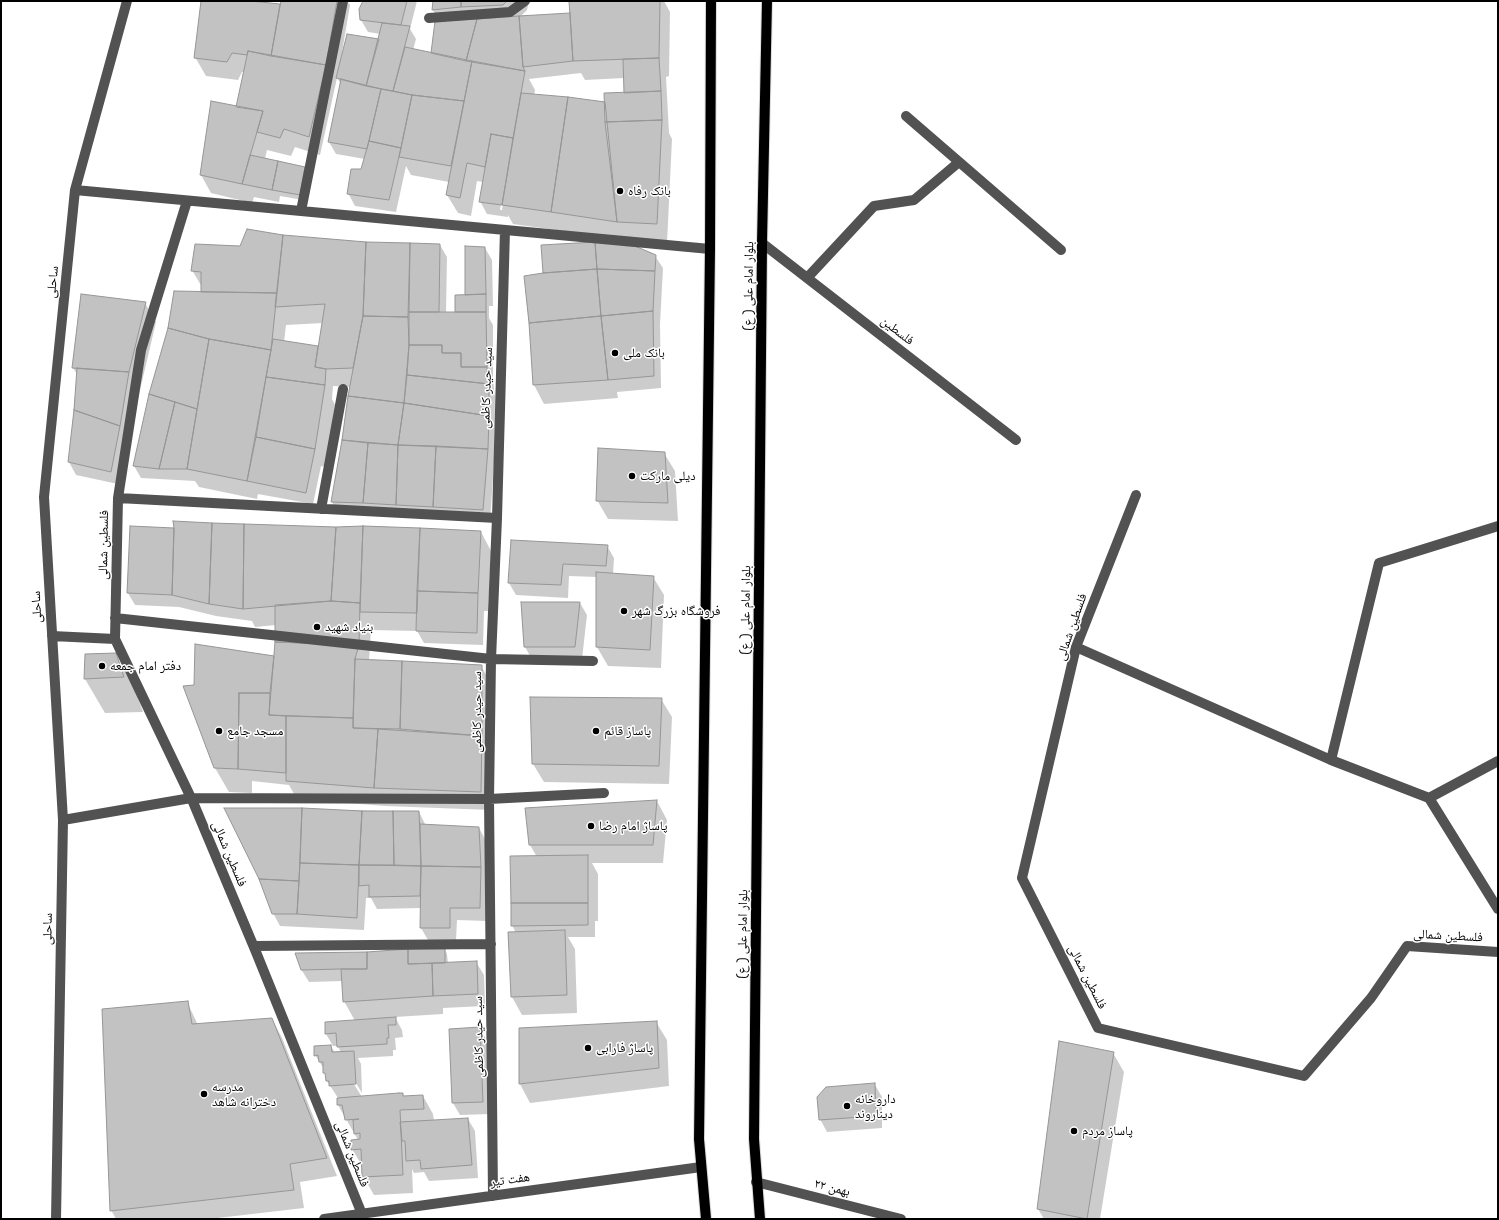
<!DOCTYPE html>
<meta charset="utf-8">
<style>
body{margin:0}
#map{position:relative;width:1499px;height:1220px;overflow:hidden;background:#fff;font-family:"Space Grotesk",sans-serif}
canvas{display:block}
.frame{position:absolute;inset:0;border:2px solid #000;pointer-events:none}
</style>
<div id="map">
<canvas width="1499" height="1220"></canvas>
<div class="frame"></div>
</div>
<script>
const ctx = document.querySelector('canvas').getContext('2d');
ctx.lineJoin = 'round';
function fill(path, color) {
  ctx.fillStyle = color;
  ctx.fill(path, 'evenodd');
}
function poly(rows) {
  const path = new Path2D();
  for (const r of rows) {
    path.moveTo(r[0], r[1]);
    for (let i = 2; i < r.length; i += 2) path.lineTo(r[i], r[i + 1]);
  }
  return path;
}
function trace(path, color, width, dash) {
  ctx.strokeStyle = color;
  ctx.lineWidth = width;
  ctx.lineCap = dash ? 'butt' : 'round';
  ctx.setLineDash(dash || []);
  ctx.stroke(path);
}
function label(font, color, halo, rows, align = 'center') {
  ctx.font = font + ' "Space Grotesk","Noto Naskh Arabic",sans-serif';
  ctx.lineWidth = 3;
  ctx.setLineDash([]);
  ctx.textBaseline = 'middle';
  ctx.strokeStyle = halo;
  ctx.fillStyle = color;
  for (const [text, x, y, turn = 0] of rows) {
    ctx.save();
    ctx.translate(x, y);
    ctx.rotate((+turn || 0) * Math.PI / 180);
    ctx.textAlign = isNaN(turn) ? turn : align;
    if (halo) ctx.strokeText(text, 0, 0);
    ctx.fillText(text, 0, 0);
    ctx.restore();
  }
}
fill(poly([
 [202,1,243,1,281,6,282,1,347,1,350,5,341,58,342,59,379,40,381,34,368,32,361,20,364,1,529,1,527,10,520,17,571,14,570,1,664,1,670,12,669,76,666,77,669,133,672,139,667,243,628,240,513,224,508,215,508,217,487,214,480,201,483,182,477,181,471,216,458,213,447,195,449,182,411,175,406,166,396,212,355,206,348,193,362,170,365,159,336,154,329,142,341,84,337,78,320,155,295,147,291,156,267,150,265,159,278,162,303,200,280,196,279,202,254,197,252,203,211,193,201,175,237,108,245,72,242,72,238,80,206,76,195,57],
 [417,1,434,2,433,10,440,22,432,54,413,50,416,39,410,29],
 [581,73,585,80,624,78,625,94,605,103,534,95,535,90,529,79],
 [510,150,512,150,502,210,500,210],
 [283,236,366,243,440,245,447,257,446,313,456,313,466,296,485,248,492,260,493,306,489,306,489,318,493,325,493,380,495,397,494,462,490,522,339,514,332,502,351,387,333,386,332,399,335,405,326,467,321,466,313,504,258,494,257,499,199,487,195,481,141,478,134,466,202,293,202,287,192,270,241,247],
 [323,323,319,350,317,347,284,342,286,325],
 [655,256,663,268,660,324,661,388,617,392,618,398,544,404,534,385,525,277],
 [145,303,156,322,118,484,76,475,69,462,77,374,73,368],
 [664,453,675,471,678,521,608,519,597,500],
 [363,527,481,532,491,551,488,611,484,611,483,645,424,643,417,631,371,630,369,661,481,666,492,685,491,810,385,806,297,799,289,785,252,781,252,793,229,792,215,768,195,686,275,658,276,625,255,627,252,621,216,616,179,607,135,605,128,593,176,529],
 [607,546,614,558,613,574,653,577,664,595,661,668,608,666,597,647,597,577,569,576,568,598,516,595,509,583],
 [522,603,580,603,587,615,582,659,532,659,525,647],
 [115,654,135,689,143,712,105,713,85,679],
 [661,699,672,717,669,784,544,782,533,764],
 [657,801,667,820,663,863,592,863,598,874,598,921,595,921,595,937,568,937,575,949,577,1013,522,1015,512,997,516,933,512,925,537,857,530,845],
 [302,809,419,812,426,826,479,828,486,841,487,921,457,920,456,940,428,940,421,928,421,908,377,909,371,898,366,898,364,930,280,926,273,913],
 [444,948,447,954,448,964,476,962,484,975,485,1006,443,1008,443,1014,395,1017,402,1030,403,1037,395,1038,396,1050,393,1050,393,1056,358,1058,361,1064,362,1093,354,1080,352,1081,362,1097,403,1094,404,1097,423,1096,433,1114,434,1121,468,1119,475,1131,478,1178,429,1181,424,1172,414,1173,412,1169,413,1193,374,1195,363,1176,363,1167,352,1149,358,1140,338,1105,338,1098,327,1081,324,1069,315,1055,331,1046,335,1053,341,1053,338,1046,333,1046,326,1034,326,1022,355,1021,344,1001,343,981,309,982,301,969,367,953],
 [187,1002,198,1025,272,1019,282,1038,337,1176,300,1182,304,1208,209,1219,116,1219,111,1210],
 [656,1022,667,1040,669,1086,530,1103,520,1084,520,1029],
 [480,1028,487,1041,490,1114,460,1115,453,1103],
 [1059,1042,1113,1053,1124,1072,1100,1219,1044,1219,1038,1209],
 [875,1085,882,1097,882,1128,827,1132,820,1119]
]), '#0003');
const building = poly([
 [201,1,251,1,280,4,271,56,248,51,247,55,232,53,227,62,194,58,201,1],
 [281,1,337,1,326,65,271,56,281,1],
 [363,1,407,1,401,25,360,20,359,9,363,1],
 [433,1,461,1,461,7,432,10,433,1],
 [461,1,507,1,503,5,461,7,461,1],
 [569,1,660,1,659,58,573,61,569,1],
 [570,13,573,61,523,67,519,16,570,13],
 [519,16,523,67,525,71,466,61,477,19,519,16],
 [477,19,466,61,431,53,435,21,477,19],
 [382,23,410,26,393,91,366,86,382,23],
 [347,34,379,39,366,86,336,78,347,34],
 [405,47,472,61,464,101,412,95,393,91,405,47],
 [248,51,326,65,309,137,284,129,280,138,257,132,263,111,236,107,248,51],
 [659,58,661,91,624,93,623,59,659,58],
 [472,61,525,71,513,138,491,134,485,167,467,163,460,198,446,195,472,61],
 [341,79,381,89,367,149,328,142,341,79],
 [381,89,412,95,401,148,369,141,381,89],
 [661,91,662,120,605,122,604,93,661,91],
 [521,93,568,97,551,212,502,205,521,93],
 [412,95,464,101,451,166,399,157,412,95],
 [568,97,605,102,617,222,551,212,568,97],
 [211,101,263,111,242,184,200,175,211,101],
 [662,120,657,224,617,222,605,122,662,120],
 [491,134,513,138,502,205,479,202,491,134],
 [369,141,401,148,389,200,347,194,351,169,361,169,369,141],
 [250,155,278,161,272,190,242,184,250,155],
 [278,161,305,167,300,195,272,190,278,161],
 [247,229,283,235,277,293,201,292,201,272,191,271,195,244,240,246,247,229],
 [283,235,366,242,363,316,353,368,326,369,315,367,325,304,275,307,283,235],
 [366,242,410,243,408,317,363,316,366,242],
 [595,242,597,269,543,273,541,245,595,242],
 [595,242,635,246,656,255,655,271,597,269,595,242],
 [410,243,440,244,439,312,409,312,410,243],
 [465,246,485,247,486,294,465,295,465,246],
 [597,269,601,316,529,323,524,276,543,273,597,269],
 [597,269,655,271,653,311,601,316,597,269],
 [174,291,277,293,271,350,209,339,168,328,174,291],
 [81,294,146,302,129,372,72,368,81,294],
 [486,294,486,312,455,312,455,295,486,294],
 [653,311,654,376,608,380,601,316,653,311],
 [409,312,486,312,487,367,461,367,461,353,442,353,442,345,409,345,409,312],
 [363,316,408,317,409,345,404,403,348,396,363,316],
 [601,316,608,380,533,385,529,323,601,316],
 [168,328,209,339,197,409,149,394,168,328],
 [209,339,271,350,247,481,187,469,209,339],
 [273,339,318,346,315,367,326,369,325,385,266,377,273,339],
 [409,345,442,345,442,353,461,353,461,367,487,367,489,384,407,375,409,345],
 [77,368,129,372,120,426,74,410,77,368],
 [407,375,489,384,489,416,404,403,407,375],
 [266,377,325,385,315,449,256,437,266,377],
 [149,394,175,402,159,469,133,466,149,394],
 [348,396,404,403,398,445,342,440,348,396],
 [175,402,197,409,187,469,159,469,175,402],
 [404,403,489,416,488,449,398,445,404,403],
 [74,410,120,426,111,472,68,462,74,410],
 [256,437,315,449,306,493,247,481,256,437],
 [342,440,368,443,363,503,331,502,342,440],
 [368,443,398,445,396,505,363,503,368,443],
 [398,445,436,446,433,507,396,505,398,445],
 [436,446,488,449,483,510,433,507,436,446],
 [598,448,665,452,668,503,596,501,598,448],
 [173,521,212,523,209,604,172,595,174,528,173,521],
 [212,523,244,524,243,609,209,604,212,523],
 [244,524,336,527,331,601,243,609,244,524],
 [130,526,174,528,172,595,127,593,130,526],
 [363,526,360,603,331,601,336,527,363,526],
 [363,526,420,528,417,613,360,612,363,526],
 [420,528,481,531,478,593,417,591,420,528],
 [511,540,608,545,606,566,563,564,561,585,508,583,511,540],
 [596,572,654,576,650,650,596,647,596,572],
 [417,591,478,593,477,633,416,631,417,591],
 [331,601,360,603,359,645,275,642,275,605,331,601],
 [521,602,580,602,575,647,524,647,521,602],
 [275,642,359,645,355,659,353,718,269,715,275,642],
 [195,644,274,656,270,693,239,693,238,769,214,768,183,686,194,685,195,644],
 [116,653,124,677,84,679,85,654,116,653],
 [355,659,402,661,400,729,353,728,355,659],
 [402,661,482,665,482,736,400,729,402,661],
 [239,693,270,693,269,715,286,716,286,773,238,769,239,693],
 [530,697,662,698,659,766,532,764,530,697],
 [286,716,353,718,353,728,378,729,374,788,286,781,286,716],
 [378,729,482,736,481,792,374,788,378,729],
 [657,800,653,845,529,845,525,808,657,800],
 [224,808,302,808,299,881,259,879,224,808],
 [302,808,362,811,359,865,300,863,302,808],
 [362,811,393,811,394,865,359,865,362,811],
 [393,811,419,811,421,866,394,865,393,811],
 [420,824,479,827,481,867,421,866,420,824],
 [588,855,588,903,511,903,510,856,588,855],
 [300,863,359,865,357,918,297,914,300,863],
 [359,865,421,866,420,896,369,897,369,885,359,886,359,865],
 [421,866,481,867,480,908,450,908,450,928,420,928,421,866],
 [259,879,299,881,297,914,272,914,259,879],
 [511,903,588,903,588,925,511,926,511,903],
 [565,930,567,995,511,997,508,932,565,930],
 [445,947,445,963,408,964,408,949,445,947],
 [408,949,408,964,432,963,433,996,343,1002,341,969,367,969,367,952,408,949],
 [367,952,367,969,341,969,301,970,295,953,367,952],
 [477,961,478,994,433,996,432,963,477,961],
 [188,1001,192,1024,272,1018,327,1158,290,1164,294,1190,110,1211,102,1009,188,1001],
 [396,1017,396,1025,388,1025,389,1038,387,1038,387,1044,337,1047,336,1033,325,1034,325,1022,396,1017],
 [657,1021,659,1068,519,1084,519,1028,657,1021],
 [480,1027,483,1102,452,1103,449,1029,480,1027],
 [1059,1041,1114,1052,1087,1219,1037,1209,1059,1041],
 [331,1045,332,1052,354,1051,356,1084,329,1086,329,1081,326,1081,325,1073,323,1073,323,1062,319,1062,318,1055,314,1056,314,1046,331,1045],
 [875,1083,876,1116,819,1120,817,1097,826,1087,875,1083],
 [399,1093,403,1093,403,1096,423,1095,424,1109,400,1110,403,1175,362,1177,361,1149,351,1150,351,1140,360,1139,360,1133,354,1134,353,1120,359,1119,345,1120,342,1105,337,1105,337,1098,399,1093],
 [468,1118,472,1165,421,1169,420,1160,406,1161,405,1141,402,1141,400,1122,468,1118]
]);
fill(building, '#c2c2c2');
trace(building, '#969696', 1);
const major = poly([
 [706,1219,699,1139,710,249,711,1],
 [760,1219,754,1139,762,243,767,1]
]);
trace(major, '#dbdbdb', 12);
trace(poly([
 [429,18,510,12,525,1],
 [906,116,1061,250],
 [75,190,710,249],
 [187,201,141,350,118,498,115,639,193,802,256,952,364,1219],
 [301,211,343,1],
 [762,243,1016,440],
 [807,278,874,206,914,200,959,162],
 [1136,495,1076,647,1022,878,1098,1028,1304,1076,1371,998,1407,946,1498,952],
 [118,498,497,518],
 [321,509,343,389],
 [1498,526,1379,563,1331,760,1429,798,1498,909],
 [115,618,491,659,593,661],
 [52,636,115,639],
 [1076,647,1331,760],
 [1429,798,1498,761],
 [63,820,191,798,489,799,604,793],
 [254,946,491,944],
 [756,1182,901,1219],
 [493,1196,489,799,491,659,497,518,505,230],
 [56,1219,63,820,44,497,75,190,127,1],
 [324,1219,701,1167]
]), '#525252', 10);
trace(major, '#000', 10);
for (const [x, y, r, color] of [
 [620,191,4,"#000"],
 [615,353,4,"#000"],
 [632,476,4,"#000"],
 [624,611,4,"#000"],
 [317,627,4,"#000"],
 [102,666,4,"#000"],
 [219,731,4,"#000"],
 [596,731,4,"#000"],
 [591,826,4,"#000"],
 [588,1048,4,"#000"],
 [204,1094,4,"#000"],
 [847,1106,4,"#000"],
 [1074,1131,4,"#000"]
]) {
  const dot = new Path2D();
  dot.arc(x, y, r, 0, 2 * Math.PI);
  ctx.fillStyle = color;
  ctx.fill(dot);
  trace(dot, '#fff', 1.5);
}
label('13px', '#000', '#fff', [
 ["بانک رفاه",628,191],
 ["بانک ملی",623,353],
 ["دیلی مارکت",640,476],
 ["فروشگاه بزرگ شهر",632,611],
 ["بنیاد شهید",325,627],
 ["دفتر امام جمعه",110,666],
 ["مسجد جامع",227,731],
 ["پاساز قائم",604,731],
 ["پاساژ امام رضا",599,826],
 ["پاساژ فارابی",596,1048],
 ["مدرسه",212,1087],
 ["دخترانه شاهد",212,1102],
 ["داروخانه",855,1099],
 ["دیناروند",855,1114],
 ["پاساز مردم",1082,1131]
], 'left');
label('13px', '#000', '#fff', [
 ["ساحلی",53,282,-84],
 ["بلوار امام علی ( ع)",749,286,-89],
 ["فلسطین",897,331,38],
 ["سید حیدر کاظمی",487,388,-88],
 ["فلسطین شمالی",104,545,-89],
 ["ساحلی",37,607,-93],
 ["بلوار امام علی ( ع)",746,610,-89],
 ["فلسطین شمالی",1072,627,-71],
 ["سید حیدر کاظمی",477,712,-90],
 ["فلسطین شمالی",229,854,67],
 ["ساحلی",48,929,-89],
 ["بلوار امام علی ( ع)",743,934,-89],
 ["فلسطین شمالی",1448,936,3],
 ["فلسطین شمالی",1087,977,63],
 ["سید حیدر کاظمی",479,1037,-91],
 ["فلسطین شمالی",352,1154,68],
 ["هفت تیر",510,1180,-8],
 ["۲۲ بهمن",832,1188,14]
]);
</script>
